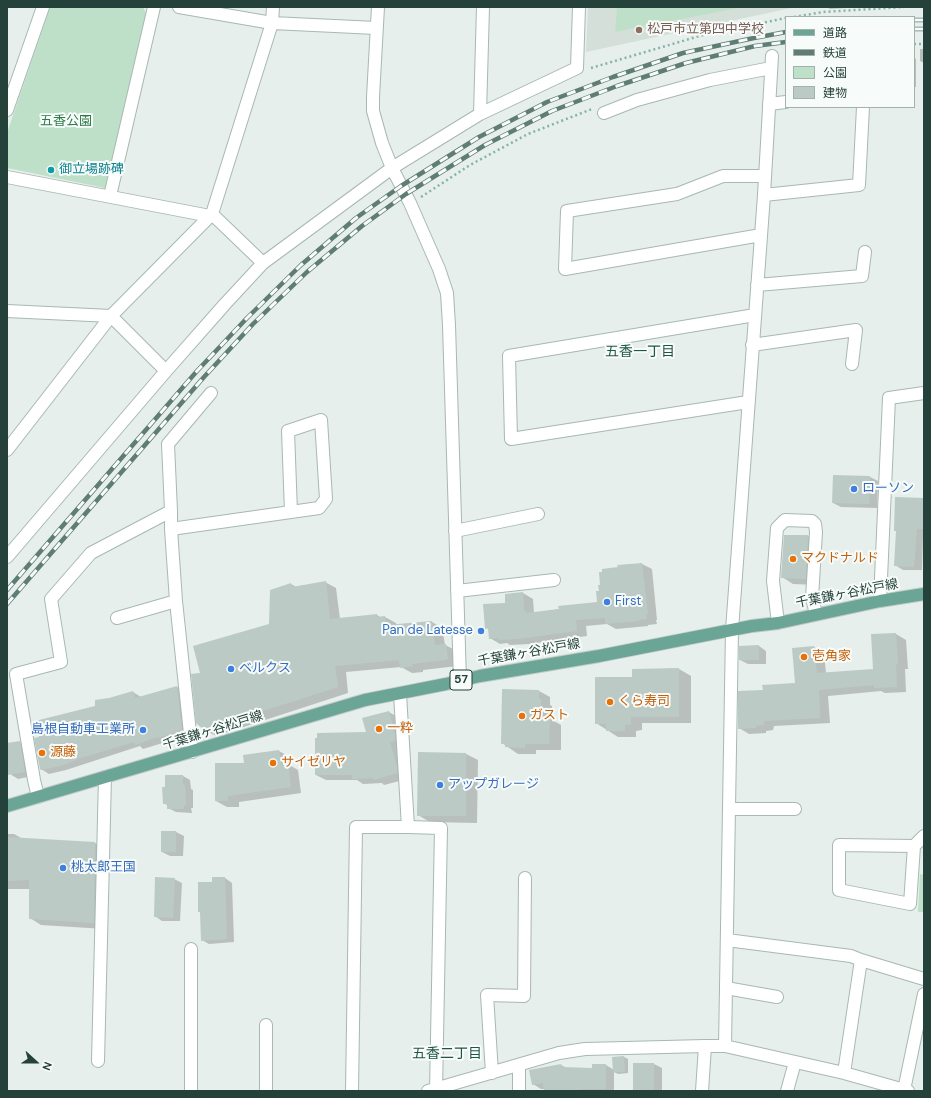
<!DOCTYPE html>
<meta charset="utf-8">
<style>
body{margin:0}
#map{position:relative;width:931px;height:1098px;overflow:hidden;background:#e6efeb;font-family:"DM Sans","Noto Sans JP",sans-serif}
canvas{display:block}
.frame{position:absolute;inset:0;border:8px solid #24423a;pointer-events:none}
.legend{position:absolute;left:785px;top:16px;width:130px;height:92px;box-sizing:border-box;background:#f7fbf9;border:1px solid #a3b1ad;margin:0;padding:5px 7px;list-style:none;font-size:12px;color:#24423a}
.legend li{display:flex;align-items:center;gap:8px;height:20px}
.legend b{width:20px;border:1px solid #a3b1ad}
.north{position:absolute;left:16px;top:1042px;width:40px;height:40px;-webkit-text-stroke:3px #f7fbf9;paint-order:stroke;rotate:111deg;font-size:11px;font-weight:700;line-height:16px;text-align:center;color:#24423a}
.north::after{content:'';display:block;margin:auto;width:14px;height:18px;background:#24423a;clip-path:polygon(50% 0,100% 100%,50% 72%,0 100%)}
</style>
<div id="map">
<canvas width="931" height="1098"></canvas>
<div class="frame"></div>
<ul class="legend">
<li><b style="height:5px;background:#6aa596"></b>道路</li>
<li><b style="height:5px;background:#5f7d75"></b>鉄道</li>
<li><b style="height:11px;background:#bfe0c8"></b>公園</li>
<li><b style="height:11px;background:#bbcac4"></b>建物</li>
</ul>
<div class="north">N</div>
</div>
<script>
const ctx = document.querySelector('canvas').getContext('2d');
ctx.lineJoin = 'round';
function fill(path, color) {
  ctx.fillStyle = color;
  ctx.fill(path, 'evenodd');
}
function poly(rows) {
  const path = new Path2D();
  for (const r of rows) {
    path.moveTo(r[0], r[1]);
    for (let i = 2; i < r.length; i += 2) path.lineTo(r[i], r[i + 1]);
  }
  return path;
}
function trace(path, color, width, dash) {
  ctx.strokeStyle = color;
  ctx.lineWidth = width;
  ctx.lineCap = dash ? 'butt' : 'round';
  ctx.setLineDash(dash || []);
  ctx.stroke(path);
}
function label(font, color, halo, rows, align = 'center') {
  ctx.font = font + ' "DM Sans","Noto Sans JP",sans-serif';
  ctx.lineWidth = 4;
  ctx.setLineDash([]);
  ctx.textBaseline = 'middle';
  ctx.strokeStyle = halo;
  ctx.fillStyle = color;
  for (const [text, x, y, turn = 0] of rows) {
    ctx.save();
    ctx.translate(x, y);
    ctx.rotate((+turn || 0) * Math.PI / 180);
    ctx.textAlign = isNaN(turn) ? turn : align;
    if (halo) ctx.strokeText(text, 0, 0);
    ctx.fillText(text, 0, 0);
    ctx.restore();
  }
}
fill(poly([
 [588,7,796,7,586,52]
]), '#d4dfda');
fill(poly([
 [50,7,143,7,147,15,105,188,7,168,7,133],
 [617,7,743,7,615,32],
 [920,874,924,875,924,912,918,912]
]), '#bfe0c8');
fill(poly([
 [827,7,864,7,830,9],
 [920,49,924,49,924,63,920,61],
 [914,58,916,59,916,87,914,87],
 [834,476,870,477,878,481,877,508,841,507,833,503],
 [924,502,922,570,903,570,895,565,897,532,895,530],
 [785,536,808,536,820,543,817,585,793,584,782,577],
 [642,564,652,569,657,620,656,620,657,624,648,625,648,626,616,629,607,624,586,626,587,636,529,644,510,645,507,643,500,644,490,638,489,629,486,628,507,604,523,593,533,599,534,613,598,603,600,592],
 [325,582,336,588,340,619,377,615,380,617,385,617,396,623,396,625,432,622,442,628,445,645,457,651,457,666,423,670,423,672,412,673,401,667,346,672,348,693,216,736,205,730,201,674,270,625,291,584,296,587],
 [896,634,906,640,908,669,905,669,906,692,885,693,881,691,828,696,830,723,774,726,773,730,766,731,766,733,749,734,739,728,764,691,796,684,793,649,814,647,824,653,826,673,874,670,872,635],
 [759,646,766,651,766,664,748,664,740,660],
 [679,669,691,676,691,723,642,723,642,730,636,731,636,737,618,737,596,723],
 [177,687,185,691,189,735,143,749,140,746,66,770,49,774,41,769,40,738,109,699,133,692,141,697],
 [539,691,550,697,550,705,552,706,552,720,561,725,561,750,536,750,536,754,518,754,502,743],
 [389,712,399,718,407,779,384,785,382,783,363,784,357,780,326,780,316,775,367,733],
 [20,742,27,746,32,776,18,779,10,774,7,744],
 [279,751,290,757,291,766,298,770,301,793,239,802,239,807,227,807,216,801],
 [466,754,478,760,477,823,430,822,418,815],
 [183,776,190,780,191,789,193,790,193,808,191,808,192,813,176,812,168,808,168,806,164,803],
 [162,832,176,832,184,836,183,856,170,856,162,852],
 [7,834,14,834,23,839,95,843,106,849,105,929,41,925,30,918,30,889,7,889],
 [225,878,232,883,234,942,209,944,202,940,213,883],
 [174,879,182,883,180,921,162,921,155,916],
 [624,1057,628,1059,628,1073,618,1074,614,1072,614,1091,544,1091,544,1089,541,1089,533,1084,561,1065,567,1068,593,1069,593,1065,606,1065,614,1070,613,1058],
 [634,1064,654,1064,662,1068,662,1091,636,1091,634,1090]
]), '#0003');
fill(poly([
 [833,475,870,476,869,504,832,503],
 [895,497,924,498,924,529,917,529,914,567,894,566,896,531,894,531],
 [784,535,808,535,806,579,781,578],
 [642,563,648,614,646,615,647,619,639,620,639,621,605,624,605,618,576,620,577,631,518,639,499,640,499,638,489,639,488,628,485,629,483,604,505,603,505,594,523,592,524,611,526,611,526,613,559,609,558,606,597,602,596,591,599,591,598,585,600,585,599,572,602,572,602,569,618,567,617,565],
 [326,581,330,619,377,614,377,617,385,616,386,625,432,621,435,645,446,644,448,659,446,659,446,660,412,664,413,666,400,668,399,660,335,666,338,687,204,730,196,723,191,674,200,673,193,646,269,624,270,590,291,583,292,587],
 [896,633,898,664,896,664,897,687,874,688,874,685,819,690,820,718,764,721,764,725,756,726,756,728,738,729,738,691,763,690,762,685,795,683,792,648,814,646,817,673,873,669,871,634],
 [759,645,759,660,739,660,739,646],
 [679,668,679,717,631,717,631,724,625,725,625,731,606,731,606,724,595,724,595,677,632,677,632,669],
 [177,686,182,730,158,738,157,737,135,745,134,742,77,759,77,760,60,766,41,770,40,769,34,738,39,737,35,721,95,706,95,700,109,698,133,691,135,698],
 [502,689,539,690,539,699,541,699,540,717,550,717,549,744,525,744,525,748,505,747,505,744,501,744],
 [389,711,395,734,395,741,390,742,397,767,397,773,374,780,373,778,352,779,352,775,315,775,315,738,317,738,317,733,366,732,362,718],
 [20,741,25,772,7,775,7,743],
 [279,750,281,764,288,763,291,787,228,796,228,801,215,801,215,763,244,763,243,755],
 [418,752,466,753,466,816,417,816],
 [165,775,183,775,183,785,185,785,186,805,184,805,184,809,167,809,167,804,163,804,162,787,165,787],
 [161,831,176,831,176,852,161,852],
 [7,837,95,842,94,923,29,919,29,880,7,881],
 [155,877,175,878,173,918,154,917],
 [212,877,225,877,227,939,201,941,200,912,198,912,198,882,212,882],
 [624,1056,625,1072,613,1072,612,1057],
 [633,1063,654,1063,654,1090,633,1090],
 [561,1064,562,1067,592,1068,592,1064,606,1064,606,1089,581,1089,581,1091,544,1091,543,1083,532,1085,529,1070]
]), '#bbcac4');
const minor = poly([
 [179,7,272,23,376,28],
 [769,104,786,102],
 [7,110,43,7],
 [604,113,637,100,710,80,771,68],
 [480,114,483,7],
 [7,177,210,216],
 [764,195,859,185,863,107],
 [110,196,154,7],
 [212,214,263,263],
 [761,235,565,269,567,211,677,194,723,176,765,176],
 [757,285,862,276,865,252],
 [7,311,111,316,166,371],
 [752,345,856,330,852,364],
 [748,402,511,439,509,356,755,315],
 [7,450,111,316,212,214,272,23,273,7],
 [171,529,319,508,326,499,321,420,288,431,291,512],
 [455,531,538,514],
 [7,557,166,371,225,304,263,263,392,168,382,143,373,111,373,97,378,7],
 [457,591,554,580],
 [880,601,889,398,924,393],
 [117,618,176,601],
 [778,623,773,581,777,528,785,520,812,521,815,524,816,532,812,598,816,614],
 [460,680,449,325,447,293,439,269,410,203,392,168,480,114,577,68,579,7],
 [400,694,408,827],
 [192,752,176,601,171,529,171,511,168,444,211,393],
 [38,797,34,780,16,674,61,662,51,599,91,553,171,511],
 [729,809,795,809],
 [914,846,839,845,839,890,910,904,914,846,924,836],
 [727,940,851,956,861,960],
 [726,988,777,997],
 [725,1046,732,630,764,195,772,56],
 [98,1061,105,777],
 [519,1065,519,1091],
 [492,1073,487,995,524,996,525,878],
 [844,1073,861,960,924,979],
 [904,1090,924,994],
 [191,1091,191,949],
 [266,1091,266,1025],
 [352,1091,356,827,408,827,441,828,436,1091],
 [428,1091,559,1053,585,1049,705,1046,725,1046,844,1073,908,1091],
 [702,1091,705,1046],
 [787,1091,795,1062]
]);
const major = poly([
 [7,806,365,700,446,684,480,676,599,656,752,626,778,623,880,601,924,594]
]);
trace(minor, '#a8b8b2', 14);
trace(major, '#c2cac8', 14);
trace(poly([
 [794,17,823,12,904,7],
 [914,44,924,44],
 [591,68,703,35,786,18],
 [421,197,470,165,528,134,592,109]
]), '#86b3a5', 2.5, [2, 3]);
trace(minor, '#fff', 12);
trace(major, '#6aa596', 12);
const rail = poly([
 [914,20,924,20],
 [914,29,924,29],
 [7,590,197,371,247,318,301,265,356,218,401,186,479,137,547,102,613,77,683,53,754,38,786,32],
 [7,604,204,377,253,324,307,272,362,226,406,194,485,145,552,111,617,86,686,63,755,46,786,42]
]);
trace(rail, '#5f7d75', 4.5);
trace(rail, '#f7fbf9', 3, [9]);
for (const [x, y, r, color] of [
 [639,30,4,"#8d6e63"],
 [51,170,4,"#0f9aa8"],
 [854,489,4,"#3f7fe0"],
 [793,559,4,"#e8710a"],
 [607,602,4,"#3f7fe0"],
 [481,631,4,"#3f7fe0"],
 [804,657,4,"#e8710a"],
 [231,669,4,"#3f7fe0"],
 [610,702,4,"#e8710a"],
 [522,716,4,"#e8710a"],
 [379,729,4,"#e8710a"],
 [143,730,4,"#3f7fe0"],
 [42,753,4,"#e8710a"],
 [273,763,4,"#e8710a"],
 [440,785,4,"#3f7fe0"],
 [63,868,4,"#3f7fe0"]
]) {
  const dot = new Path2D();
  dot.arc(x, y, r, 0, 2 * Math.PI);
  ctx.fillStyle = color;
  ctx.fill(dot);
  trace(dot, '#f7fbf9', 1.5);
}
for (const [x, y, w] of [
 [461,680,22]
]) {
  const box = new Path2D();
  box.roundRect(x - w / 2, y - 10, w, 20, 3);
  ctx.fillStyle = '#f7fbf9';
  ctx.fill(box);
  trace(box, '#24423a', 1);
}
label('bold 12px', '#24423a', null, [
 ["57",461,680]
]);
label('13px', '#785e54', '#f7fbf9', [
 ["松戸市立第四中学校",647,30]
], 'left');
label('13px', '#2d7a4b', '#f7fbf9', [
 ["五香公園",66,122]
]);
label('13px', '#0d838f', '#f7fbf9', [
 ["御立場跡碑",59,170]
], 'left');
label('13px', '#366cbe', '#f7fbf9', [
 ["ローソン",862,489],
 ["First",615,602],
 ["Pan de Latesse",473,631,"right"],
 ["ベルクス",239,669],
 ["島根自動車工業所",135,730,"right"],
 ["アップガレージ",448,785],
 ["桃太郎王国",71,868]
], 'left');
label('13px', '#c56008', '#f7fbf9', [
 ["マクドナルド",801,559],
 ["壱角家",812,657],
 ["くら寿司",618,702],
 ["ガスト",530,716],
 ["一粋",387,729],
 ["源藤",50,753],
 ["サイゼリヤ",281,763]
], 'left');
label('13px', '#24423a', '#f7fbf9', [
 ["千葉鎌ヶ谷松戸線",847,594,-11],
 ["千葉鎌ヶ谷松戸線",529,653,-10],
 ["千葉鎌ヶ谷松戸線",213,731,-17]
]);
label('14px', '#1f5548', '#f7fbf9', [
 ["五香一丁目",640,352],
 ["五香二丁目",447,1054]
]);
</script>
